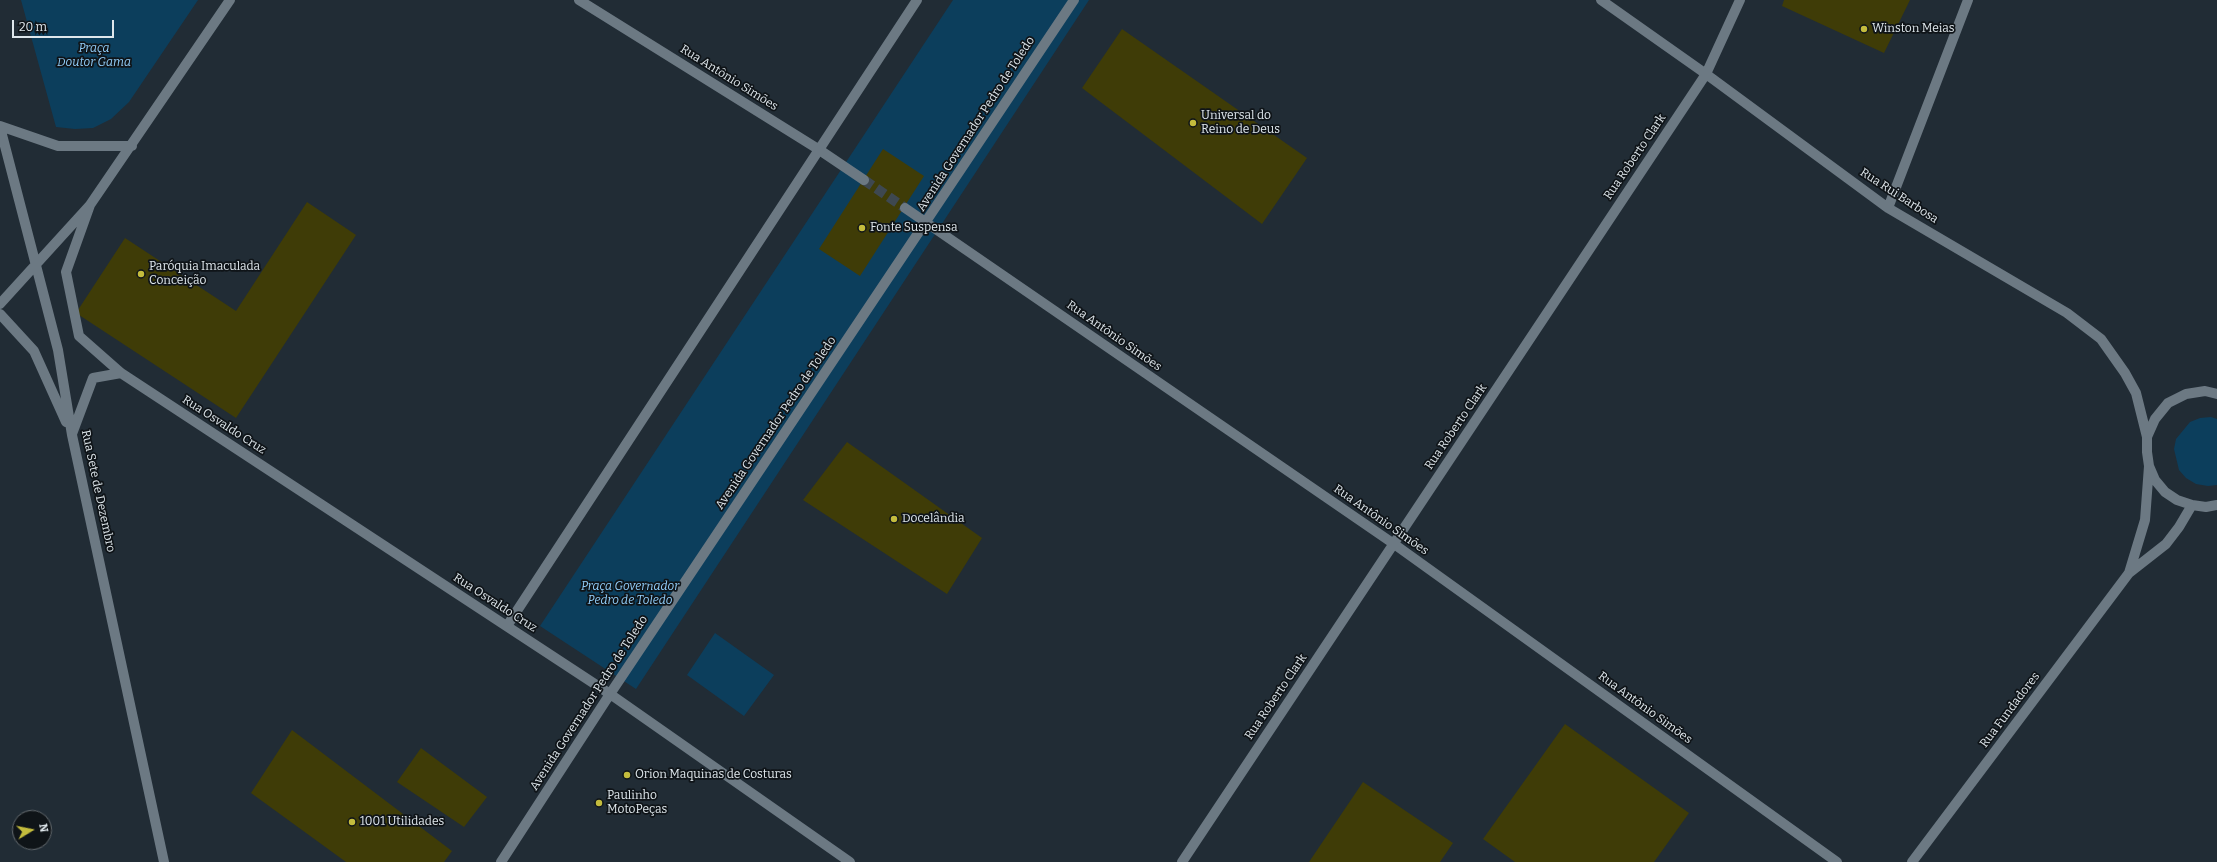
<!DOCTYPE html>
<meta charset="utf-8">
<style>
body{margin:0}
#map{position:relative;width:2217px;height:862px;overflow:hidden;background:#212c35;font-family:Bitter,serif}
canvas{display:block}
.north{position:absolute;left:12px;top:810px;width:40px;height:40px;box-sizing:border-box;background:#0f1418;border:1px solid #62686d;border-radius:50%;rotate:80deg;font-size:11px;font-weight:700;line-height:16px;text-align:center;color:#dfe7ec}
.north::after{content:'';display:block;margin:auto;width:14px;height:18px;background:#c4bc3d;clip-path:polygon(50% 0,100% 100%,50% 72%,0 100%)}
.scale{position:absolute;left:12px;top:20px;width:102px;height:18px;box-sizing:border-box;border:2px solid #dfe7ec;border-top:0;padding-left:5px;font-size:12px;line-height:14px;white-space:nowrap;color:#dfe7ec;-webkit-text-stroke:3px #0f1418;paint-order:stroke}
</style>
<div id="map">
<canvas width="2217" height="862"></canvas>
<div class="north">N</div>
<div class="scale">20 m</div>
</div>
<script>
const ctx = document.querySelector('canvas').getContext('2d');
ctx.lineJoin = 'round';
function fill(path, color) {
  ctx.fillStyle = color;
  ctx.fill(path, 'evenodd');
}
function poly(rows) {
  const path = new Path2D();
  for (const r of rows) {
    path.moveTo(r[0], r[1]);
    for (let i = 2; i < r.length; i += 2) path.lineTo(r[i], r[i + 1]);
  }
  return path;
}
function trace(path, color, width, dash) {
  ctx.strokeStyle = color;
  ctx.lineWidth = width;
  ctx.lineCap = dash ? 'butt' : 'round';
  ctx.setLineDash(dash || []);
  ctx.stroke(path);
}
function label(font, color, halo, rows, align = 'center') {
  ctx.font = font + ' Bitter,serif';
  ctx.lineWidth = 3.5;
  ctx.setLineDash([]);
  ctx.textBaseline = 'middle';
  ctx.strokeStyle = halo;
  ctx.fillStyle = color;
  for (const [text, x, y, turn = 0] of rows) {
    ctx.save();
    ctx.translate(x, y);
    ctx.rotate((+turn || 0) * Math.PI / 180);
    ctx.textAlign = isNaN(turn) ? turn : align;
    if (halo) ctx.strokeText(text, 0, 0);
    ctx.fillText(text, 0, 0);
    ctx.restore();
  }
}
fill(poly([
 [21,0,198,0,129,102,111,119,93,128,75,129,56,127],
 [953,0,1089,0,636,689,540,626],
 [2211,417,2217,419,2217,485,2208,486,2196,484,2186,478,2179,470,2174,449,2176,439,2190,422,2200,418],
 [715,633,774,675,744,716,687,675]
]), '#0c3e5c');
fill(poly([
 [1784,0,1910,0,1884,53,1782,6],
 [1122,29,1307,158,1262,224,1082,88],
 [883,149,924,176,860,276,819,249],
 [307,202,356,235,236,418,76,313,125,238,236,311],
 [847,442,982,538,947,594,803,500],
 [1565,724,1689,813,1654,862,1515,862,1483,839],
 [292,730,452,851,444,862,346,862,251,793],
 [421,748,487,797,464,827,397,782],
 [1363,782,1453,843,1440,862,1309,862]
]), '#3f3c07');
trace(poly([
 [864,180,905,208]
]), '#3e4850', 10, [10, 5]);
trace(poly([
 [579,0,818,149,864,180],
 [1601,0,1706,74,1888,208,2067,313,2101,339,2125,373,2136,393,2147,437],
 [0,126,58,146,132,146],
 [0,127,58,350,72,435,164,862],
 [90,205,66,272,79,336,121,373,610,694,850,862],
 [905,208,1394,544,1837,862],
 [1888,208,1968,0],
 [0,304,90,205,230,0],
 [0,314,34,351,66,422],
 [2217,394,2205,391,2186,394,2168,403,2155,419,2147,437,2147,452,2149,466,2155,480,2165,492,2177,500,2192,505,2206,507,2217,505],
 [72,434,93,378,121,373],
 [2129,573,2145,520,2149,466],
 [507,626,917,0],
 [501,862,610,694,1074,0],
 [1182,862,1706,74,1740,0],
 [1912,862,2129,573,2166,544,2179,527,2192,505]
]), '#6c7983', 10);
for (const [x, y, r, color] of [
 [1864,29,4,"#c4bc3d"],
 [1193,123,4,"#c4bc3d"],
 [862,228,4,"#c4bc3d"],
 [141,274,4,"#c4bc3d"],
 [894,519,4,"#c4bc3d"],
 [627,775,4,"#c4bc3d"],
 [599,803,4,"#c4bc3d"],
 [352,822,4,"#c4bc3d"]
]) {
  const dot = new Path2D();
  dot.arc(x, y, r, 0, 2 * Math.PI);
  ctx.fillStyle = color;
  ctx.fill(dot);
  trace(dot, '#0f1418', 1.5);
}
label('12px', '#dfe7ec', '#0f1418', [
 ["Winston Meias",1872,29],
 ["Universal do",1201,116],
 ["Reino de Deus",1201,130],
 ["Fonte Suspensa",870,228],
 ["Paróquia Imaculada",149,267],
 ["Conceição",149,281],
 ["Docelândia",902,519],
 ["Orion Maquinas de Costuras",635,775],
 ["Paulinho",607,796],
 ["MotoPeças",607,810],
 ["1001 Utilidades",360,822]
], 'left');
label('italic 12px', '#91cdf9', '#0f1418', [
 ["Praça",94,49],
 ["Doutor Gama",94,63],
 ["Praça Governador",630,587],
 ["Pedro de Toledo",630,601]
]);
label('12px', '#dfe7ec', '#0f1418', [
 ["Rua Antônio Simões",729,78,32],
 ["Avenida Governador Pedro de Toledo",976,124,-57],
 ["Rua Roberto Clark",1635,157,-56],
 ["Rua Rui Barbosa",1899,196,33],
 ["Rua Antônio Simões",1114,336,35],
 ["Avenida Governador Pedro de Toledo",776,423,-56],
 ["Rua Osvaldo Cruz",224,425,33],
 ["Rua Roberto Clark",1456,427,-56],
 ["Rua Sete de Dezembro",98,491,78],
 ["Rua Antônio Simões",1381,520,35],
 ["Rua Osvaldo Cruz",495,603,33],
 ["Rua Roberto Clark",1276,697,-56],
 ["Avenida Governador Pedro de Toledo",589,703,-57],
 ["Rua Antônio Simões",1645,708,36],
 ["Rua Fundadores",2010,710,-53]
]);
</script>
